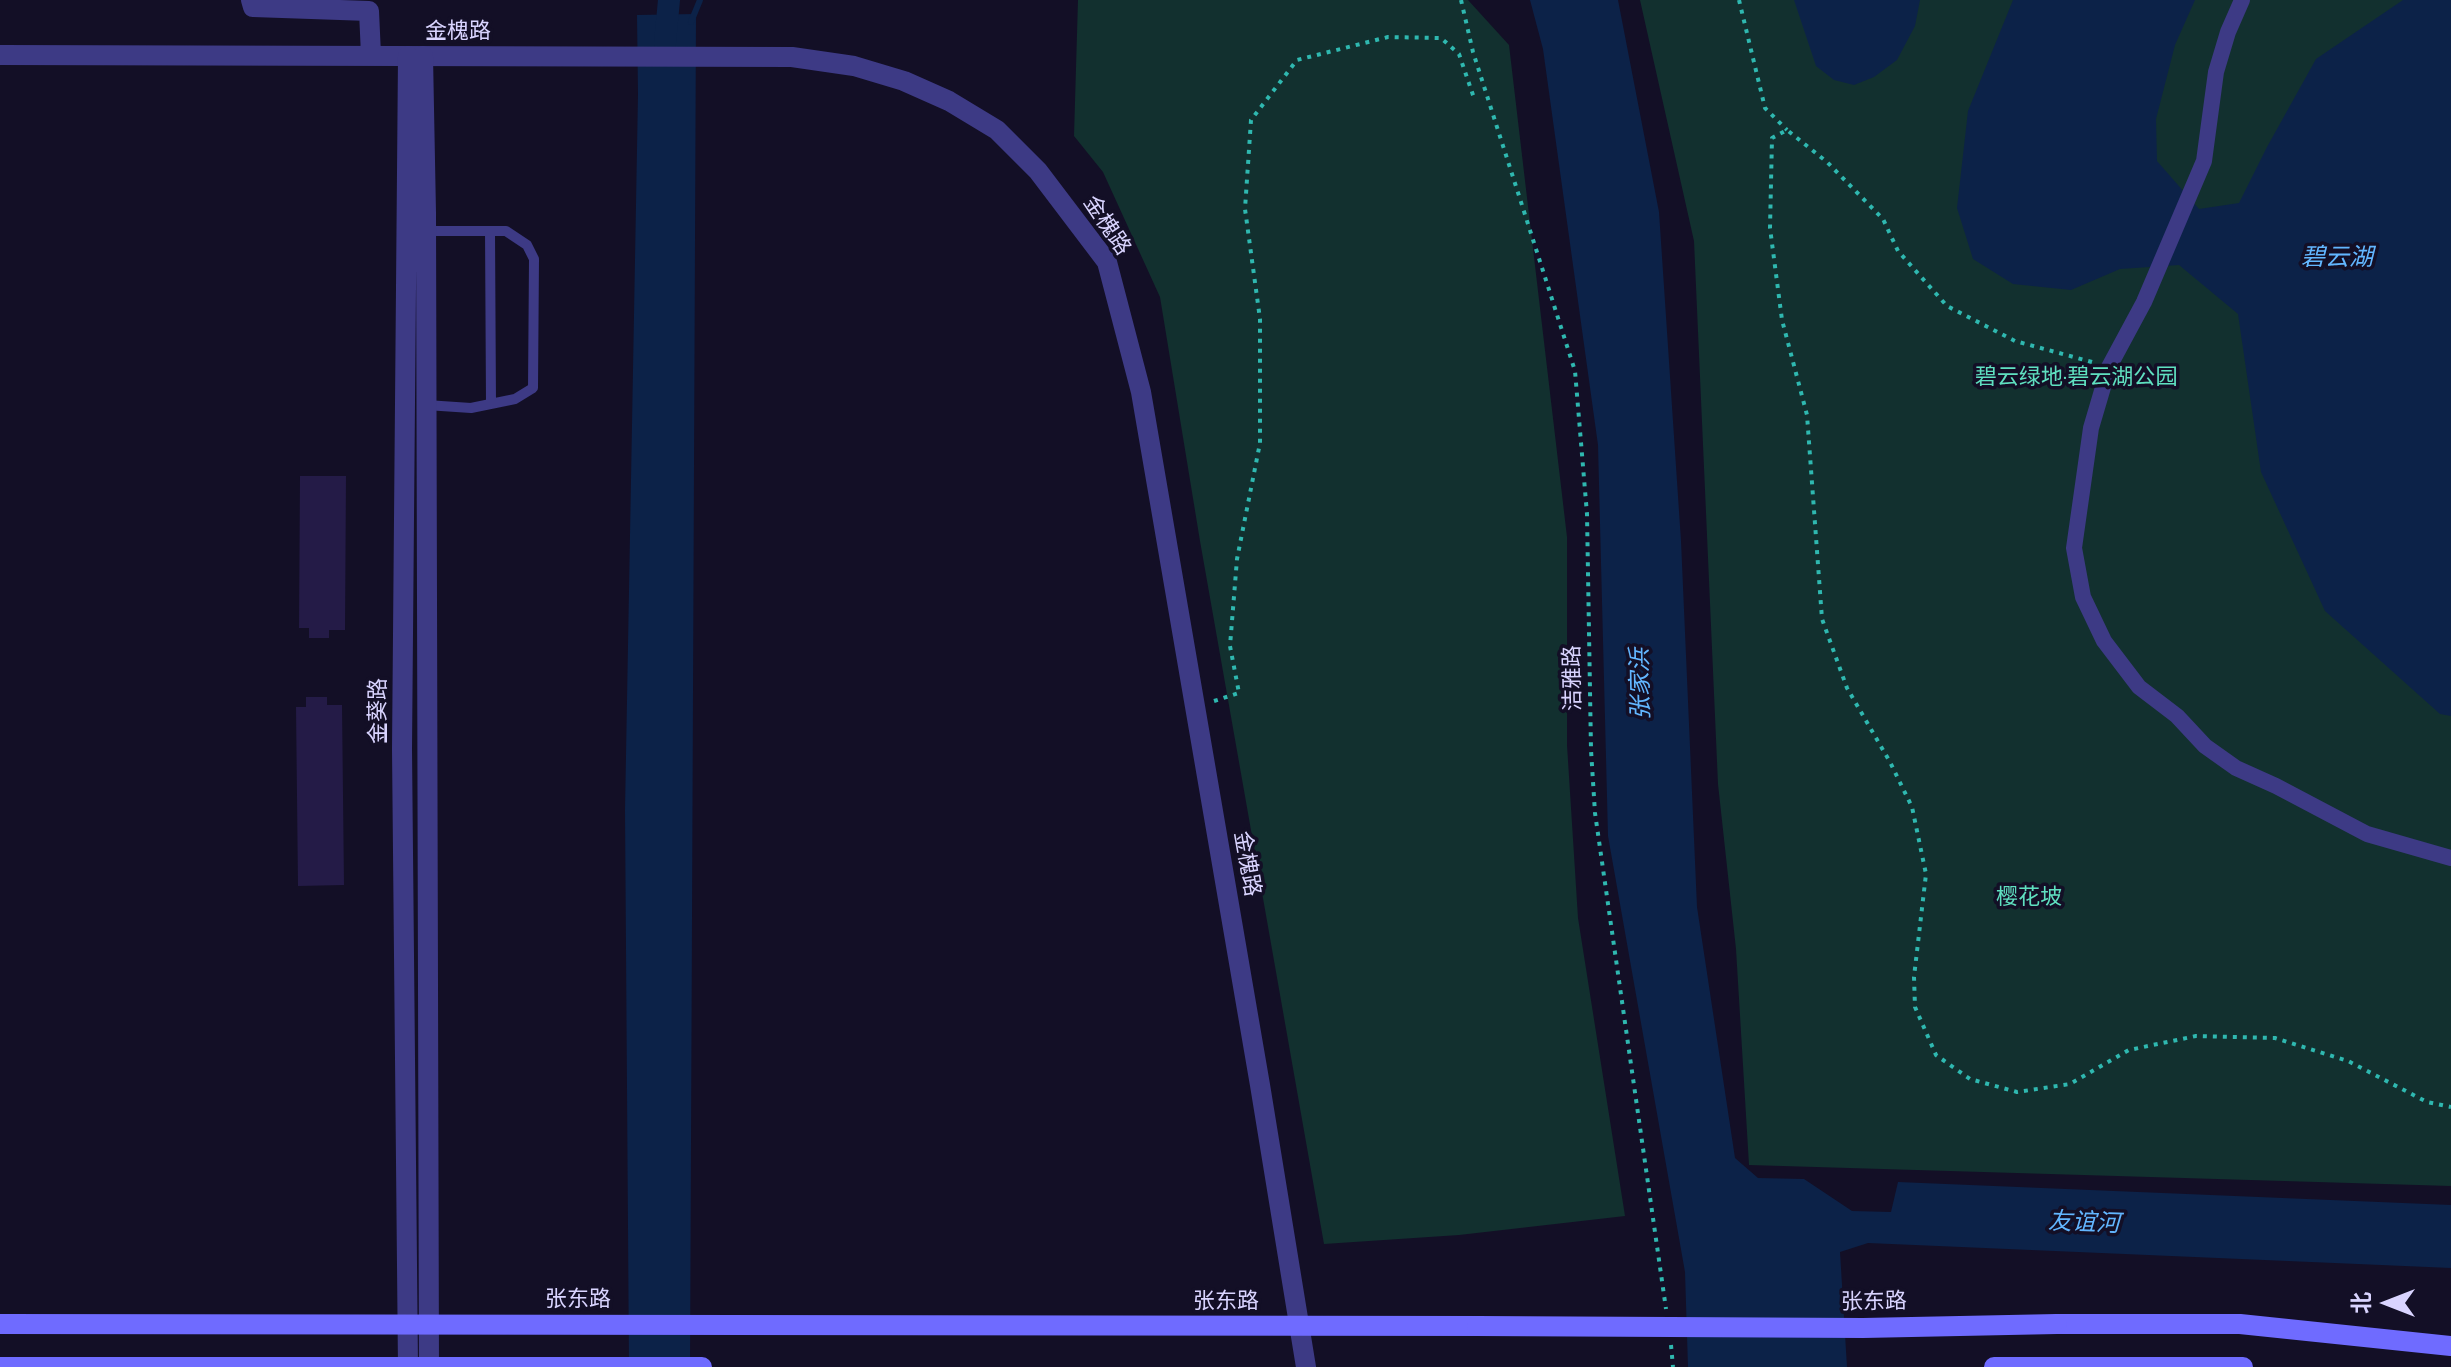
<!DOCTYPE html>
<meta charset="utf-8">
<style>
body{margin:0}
#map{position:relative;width:2451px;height:1367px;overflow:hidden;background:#130f26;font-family:"Sofia Sans Condensed","Noto Sans SC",sans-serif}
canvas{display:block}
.north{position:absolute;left:2347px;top:1263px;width:80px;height:80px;-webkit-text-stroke:6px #130f26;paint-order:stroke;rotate:270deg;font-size:22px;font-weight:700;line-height:32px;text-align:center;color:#d9d4ff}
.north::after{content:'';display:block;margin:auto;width:28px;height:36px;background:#d9d4ff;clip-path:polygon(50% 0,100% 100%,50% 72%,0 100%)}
</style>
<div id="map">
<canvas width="2451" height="1367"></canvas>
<div class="north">北</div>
</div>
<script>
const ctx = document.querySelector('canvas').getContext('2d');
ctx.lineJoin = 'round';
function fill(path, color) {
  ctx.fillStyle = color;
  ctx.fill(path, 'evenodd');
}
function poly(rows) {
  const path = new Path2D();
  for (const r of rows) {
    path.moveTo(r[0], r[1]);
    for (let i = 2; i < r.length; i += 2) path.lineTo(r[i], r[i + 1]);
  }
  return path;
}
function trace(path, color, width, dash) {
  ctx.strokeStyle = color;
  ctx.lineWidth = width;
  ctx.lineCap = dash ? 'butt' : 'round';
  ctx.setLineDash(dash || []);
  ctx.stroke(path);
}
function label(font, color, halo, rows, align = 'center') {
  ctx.font = font + ' "Sofia Sans Condensed","Noto Sans SC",sans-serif';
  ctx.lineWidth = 7;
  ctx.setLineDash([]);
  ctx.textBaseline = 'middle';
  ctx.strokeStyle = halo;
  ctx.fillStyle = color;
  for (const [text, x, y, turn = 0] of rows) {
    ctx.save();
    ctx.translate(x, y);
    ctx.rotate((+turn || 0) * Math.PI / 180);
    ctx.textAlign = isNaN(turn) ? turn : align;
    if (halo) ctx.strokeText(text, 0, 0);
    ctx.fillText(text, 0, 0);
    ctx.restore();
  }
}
fill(poly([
 [1078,0,1468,0,1509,45,1567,537,1567,745,1578,918,1625,1216,1459,1235,1324,1244,1200,541,1160,297,1103,172,1074,136],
 [1640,0,2451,0,2451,1186,1749,1165,1736,949,1718,784,1694,241]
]), '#12302f');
fill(poly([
 [1530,0,1618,0,1659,212,1681,541,1697,907,1735,1158,1758,1178,1804,1179,1852,1211,1891,1212,1898,1182,2451,1205,2451,1268,1868,1243,1840,1252,1847,1367,1688,1367,1685,1272,1608,836,1598,445,1543,49],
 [1794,0,1920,0,1915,26,1897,60,1874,77,1854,85,1834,80,1816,66],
 [2013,0,2195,0,2175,45,2156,119,2157,161,2199,209,2239,203,2267,147,2316,59,2403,0,2451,0,2451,716,2440,714,2325,611,2261,472,2238,314,2179,265,2120,269,2071,290,2013,284,1973,259,1957,208,1968,111],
 [696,14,690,1367,629,1367,625,810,638,94,637,15]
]), '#0c2248');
trace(poly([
 [691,22,700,0]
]), '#0c2248', 6);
trace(poly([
 [665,43,669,0]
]), '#0c2248', 22);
fill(poly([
 [300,476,346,476,345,630,329,630,329,638,309,638,309,628,299,628],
 [306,697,327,697,327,705,342,705,344,885,298,886,296,707,306,707]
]), '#241b47');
trace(poly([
 [1461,0,1473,52,1575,371,1587,514,1591,750,1595,813,1666,1309],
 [1739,0,1765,108,1787,130],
 [2092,362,2015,341,1947,306,1898,251,1883,219,1827,162,1787,130,1772,138,1770,228,1782,320,1807,415,1822,619,1847,688,1890,762,1912,807,1926,874,1914,977,1915,1007,1936,1055,1970,1079,2017,1092,2070,1084,2129,1050,2196,1036,2275,1038,2348,1061,2427,1102,2451,1107],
 [1214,701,1239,693,1230,646,1237,559,1260,443,1260,319,1245,209,1251,120,1297,60,1388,37,1441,38,1459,54,1474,98],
 [1671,1345,1673,1367]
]), '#2fb8b0', 4, [4, 6]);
trace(poly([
 [426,231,506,231,527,245,534,259,533,388,515,399,471,408,426,405],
 [490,231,491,404]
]), '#3d3a85', 10);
trace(poly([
 [2242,0,2228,32,2216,72,2204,161,2144,302,2109,367,2091,428,2074,548,2083,597,2104,641,2139,687,2177,716,2205,746,2236,768,2276,786,2367,834,2451,858]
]), '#3d3a85', 16);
trace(poly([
 [251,0,253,7,369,11,371,55],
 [0,55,792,57,854,66,904,81,949,101,997,130,1038,171,1107,262,1141,392,1260,1085,1306,1367]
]), '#3d3a85', 20);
trace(poly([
 [408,56,402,749,408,1367],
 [423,56,426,213,429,1367]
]), '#3d3a85', 20);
trace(poly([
 [0,1324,1477,1326],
 [2057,1324,2240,1324,2451,1346],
 [0,1367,702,1367],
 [1994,1367,2243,1367]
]), '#6f6bff', 20);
trace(poly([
 [1477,1326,1863,1328,2057,1324]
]), '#6f6bff', 20);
label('22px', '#d9d4ff', '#130f26', [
 ["金槐路",458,32],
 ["金槐路",1106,226,56],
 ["洁雅路",1574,678,-91],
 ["金葵路",379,711,-90],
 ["金槐路",1246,864,80],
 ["张东路",578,1300],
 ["张东路",1226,1302],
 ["张东路",1874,1303,-1]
]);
label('22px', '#5fe0c0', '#130f26', [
 ["碧云绿地·碧云湖公园",2076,378],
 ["樱花坡",2029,898]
]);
label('italic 24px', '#62b6ff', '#130f26', [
 ["碧云湖",2337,259],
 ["张家浜",1642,684,-91],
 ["友谊河",2084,1224,2]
]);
</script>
